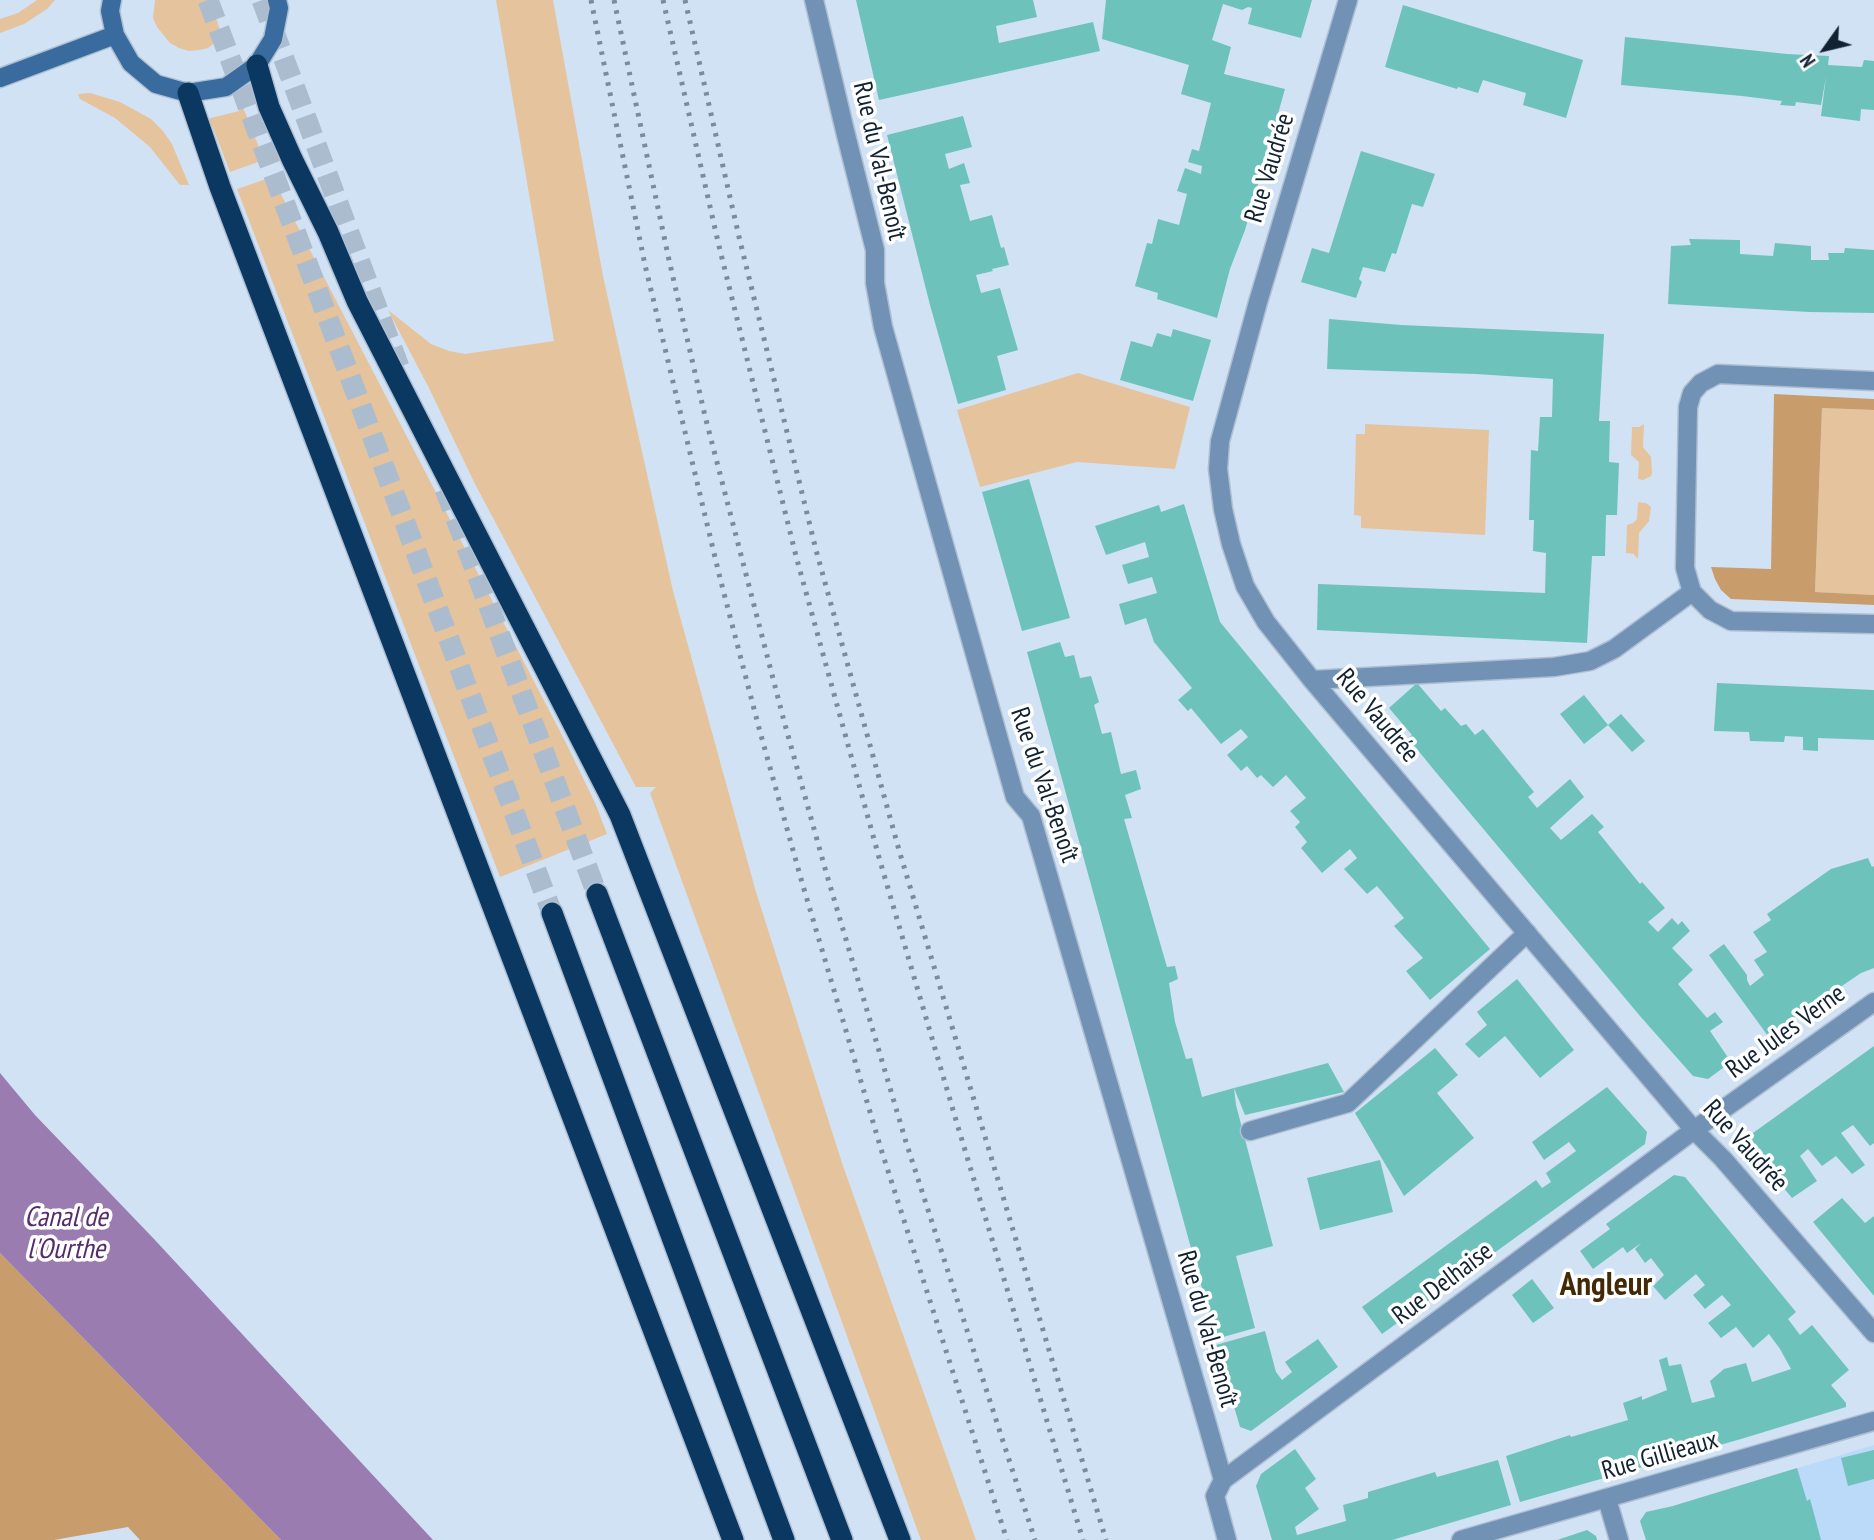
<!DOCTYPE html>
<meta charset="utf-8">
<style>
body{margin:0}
#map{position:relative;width:1874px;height:1540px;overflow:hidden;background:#d1e2f5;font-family:"PT Sans Narrow",sans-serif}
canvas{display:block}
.north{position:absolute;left:1790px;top:14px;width:70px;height:70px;-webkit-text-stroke:5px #fff;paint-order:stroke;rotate:236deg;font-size:19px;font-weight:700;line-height:28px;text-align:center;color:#123}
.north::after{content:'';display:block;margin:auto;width:24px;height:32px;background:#123;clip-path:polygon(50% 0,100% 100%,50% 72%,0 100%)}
</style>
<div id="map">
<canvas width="1874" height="1540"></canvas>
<div class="north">N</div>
</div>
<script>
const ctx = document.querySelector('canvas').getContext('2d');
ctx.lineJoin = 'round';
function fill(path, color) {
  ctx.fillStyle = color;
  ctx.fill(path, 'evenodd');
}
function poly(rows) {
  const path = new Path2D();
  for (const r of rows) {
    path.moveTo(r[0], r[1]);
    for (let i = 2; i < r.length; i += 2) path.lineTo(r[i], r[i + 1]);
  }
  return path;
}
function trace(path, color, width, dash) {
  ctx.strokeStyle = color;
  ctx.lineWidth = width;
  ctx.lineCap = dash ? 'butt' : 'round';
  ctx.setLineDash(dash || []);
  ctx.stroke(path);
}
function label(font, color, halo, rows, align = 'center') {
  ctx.font = font + ' "PT Sans Narrow",sans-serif';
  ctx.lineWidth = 7;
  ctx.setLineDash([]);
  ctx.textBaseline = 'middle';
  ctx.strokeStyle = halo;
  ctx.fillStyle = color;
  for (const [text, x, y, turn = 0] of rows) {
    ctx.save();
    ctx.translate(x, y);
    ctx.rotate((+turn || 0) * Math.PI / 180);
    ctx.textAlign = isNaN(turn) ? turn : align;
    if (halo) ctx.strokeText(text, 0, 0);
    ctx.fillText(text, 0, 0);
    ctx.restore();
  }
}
fill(poly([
 [1874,1445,1874,1540,1682,1540,1673,1506]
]), '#bbd9f9');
fill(poly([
 [37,0,55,0,47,9,24,24,0,33,0,19,18,13],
 [155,0,210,0,220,30,225,35,208,48,199,50,189,51,179,48,170,43,157,27,153,18],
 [496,0,553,0,603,276,673,591,756,892,842,1163,976,1540,921,1540,650,793,656,787,636,787,475,484,429,388,388,310,431,344,449,351,465,354,554,341],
 [90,93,120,102,151,119,163,131,172,144,189,185,180,185,150,147,115,118,80,99,78,94],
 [243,107,264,160,230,172,213,128,207,119,239,111],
 [272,177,565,741,596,805,607,834,500,877,237,189],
 [1078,373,1190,407,1175,469,1077,462,980,487,957,410],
 [1822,408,1874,410,1874,595,1815,592],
 [1365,424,1489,430,1485,535,1361,528,1361,516,1354,515,1356,434,1365,434],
 [1644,424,1643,447,1651,457,1652,473,1651,476,1643,480,1638,479,1639,462,1631,455,1632,427,1639,427],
 [1638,502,1646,503,1651,507,1649,521,1639,533,1638,559,1634,554,1626,553,1627,525,1633,523,1637,519]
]), '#e5c39d');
fill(poly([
 [1774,394,1874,399,1874,410,1822,408,1815,592,1874,595,1874,605,1731,599,1721,590,1715,579,1711,567,1771,569],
 [0,1253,281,1540,140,1540,128,1527,54,1540,0,1540]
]), '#c89d6b');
fill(poly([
 [0,1073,35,1115,154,1239,433,1540,281,1540,0,1253]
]), '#9a7cb0');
fill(poly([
 [856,0,1033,0,1037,17,996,26,999,43,1093,22,1100,51,879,100],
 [1106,0,1312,0,1301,38,1248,24,1252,8,1248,7,1242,10,1223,4,1212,40,1231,47,1224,74,1285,89,1245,230,1230,269,1217,318,1157,299,1158,293,1135,286,1147,243,1152,244,1158,219,1179,225,1187,194,1177,191,1185,168,1201,174,1202,166,1188,162,1192,149,1199,151,1211,103,1181,94,1189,65,1102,39],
 [1403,5,1583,60,1566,118,1523,105,1526,93,1483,80,1478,93,1458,87,1457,89,1385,67],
 [1625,37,1787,54,1829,56,1828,65,1862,67,1864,60,1874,61,1874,110,1861,109,1860,121,1821,116,1826,77,1821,105,1796,102,1795,106,1780,105,1782,101,1742,96,1621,85],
 [963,116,972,147,945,154,949,169,964,163,970,183,960,185,970,221,992,215,1001,248,1004,247,1009,265,992,269,993,271,976,275,981,293,1000,288,1018,350,997,356,1006,390,958,404,930,305,887,135],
 [1361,151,1435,174,1423,207,1412,204,1396,254,1392,253,1385,272,1363,267,1359,279,1362,282,1356,298,1301,282,1312,248,1329,253],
 [1689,239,1740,240,1740,254,1773,256,1775,243,1811,246,1811,260,1829,260,1828,253,1844,253,1845,248,1874,250,1874,313,1809,312,1668,304,1671,246,1691,245],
 [1329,319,1401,325,1604,334,1599,421,1610,421,1609,462,1619,463,1617,515,1606,515,1605,556,1592,556,1587,643,1317,630,1318,584,1545,593,1546,553,1533,551,1534,520,1529,520,1531,450,1538,451,1540,417,1552,417,1553,379,1476,374,1327,369],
 [1173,329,1211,340,1193,401,1120,380,1131,341,1152,347,1157,333,1171,337],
 [1029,479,1070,618,1022,631,982,492],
 [1184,504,1220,622,1490,949,1430,1000,1406,971,1423,958,1394,926,1404,918,1377,886,1367,894,1344,869,1357,858,1350,849,1322,873,1301,848,1307,842,1295,827,1300,822,1290,811,1306,798,1286,775,1273,787,1261,775,1257,778,1247,766,1241,771,1227,755,1248,737,1241,729,1221,744,1191,708,1188,711,1178,700,1192,688,1154,642,1146,618,1125,625,1119,604,1157,593,1152,577,1128,584,1122,565,1149,557,1145,542,1106,555,1095,526,1159,505,1161,512],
 [1060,642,1065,657,1074,655,1080,678,1091,676,1099,702,1094,705,1102,734,1111,732,1121,774,1136,770,1141,789,1125,795,1132,818,1124,819,1167,967,1175,966,1178,979,1169,983,1175,1022,1186,1059,1192,1058,1202,1097,1234,1088,1328,1063,1344,1092,1245,1115,1234,1088,1236,1105,1273,1246,1236,1256,1255,1328,1216,1339,1027,652],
 [1417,683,1441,711,1445,708,1461,726,1466,724,1475,735,1483,729,1534,792,1528,797,1537,808,1570,779,1584,797,1550,828,1561,840,1592,814,1604,827,1598,832,1640,884,1642,882,1665,908,1648,922,1658,932,1672,918,1678,925,1682,921,1690,931,1672,948,1693,970,1678,984,1707,1018,1715,1012,1723,1022,1710,1031,1731,1062,1708,1079,1693,1076,1640,1016,1434,770,1408,738,1412,735,1389,708],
 [1717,683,1874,690,1874,740,1818,738,1818,751,1803,750,1803,737,1785,736,1784,742,1750,741,1749,732,1714,731],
 [1584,695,1608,725,1584,744,1560,714],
 [1621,714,1645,741,1632,752,1608,725],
 [1868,858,1872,867,1874,866,1874,968,1861,973,1768,1036,1709,955,1724,944,1747,975,1747,980,1750,986,1764,975,1754,960,1767,952,1753,932,1771,920,1767,914,1831,869],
 [1517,979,1574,1050,1540,1078,1505,1036,1479,1058,1465,1044,1487,1025,1477,1012],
 [1874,1046,1874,1143,1870,1146,1853,1125,1841,1133,1865,1165,1852,1174,1836,1156,1822,1166,1808,1149,1800,1156,1817,1181,1792,1198,1751,1149,1753,1133],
 [1435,1048,1458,1075,1437,1093,1474,1138,1404,1196,1355,1113],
 [1607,1087,1647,1132,1645,1144,1382,1334,1362,1307,1536,1180,1542,1188,1551,1182,1546,1173,1576,1151,1569,1142,1544,1160,1532,1142],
 [1380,1160,1393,1212,1320,1230,1307,1178],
 [1674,1175,1685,1177,1796,1312,1788,1319,1800,1335,1812,1325,1849,1370,1831,1385,1846,1403,1846,1407,1741,1439,1520,1502,1506,1456,1570,1435,1571,1437,1628,1420,1623,1403,1642,1396,1642,1400,1667,1390,1659,1360,1667,1357,1669,1366,1681,1364,1692,1403,1715,1397,1710,1381,1724,1369,1746,1363,1752,1382,1791,1369,1780,1349,1769,1334,1753,1348,1736,1327,1721,1338,1708,1323,1731,1305,1722,1295,1705,1309,1693,1295,1705,1285,1696,1274,1665,1300,1653,1286,1664,1275,1651,1258,1645,1263,1635,1249,1641,1243,1627,1253,1623,1247,1593,1269,1580,1251,1610,1229,1606,1224],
 [1842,1198,1865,1223,1874,1216,1874,1296,1813,1222],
 [1532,1279,1554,1308,1533,1323,1512,1295],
 [1265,1331,1276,1372,1282,1380,1292,1372,1285,1362,1318,1339,1338,1367,1251,1431,1240,1427,1216,1345],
 [1295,1449,1316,1479,1305,1488,1319,1509,1295,1527,1297,1535,1346,1521,1343,1505,1368,1498,1368,1492,1435,1472,1437,1477,1498,1460,1511,1505,1392,1540,1272,1540,1256,1486,1261,1474],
 [1874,1450,1874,1479,1848,1486,1841,1458],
 [1797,1468,1807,1501,1810,1499,1821,1540,1646,1540,1640,1521,1646,1512,1673,1506],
 [1587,1530,1596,1536,1597,1540,1557,1540]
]), '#6dc2bc');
trace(poly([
 [208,0,552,913],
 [262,0,399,367],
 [445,489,597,894]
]), '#abbcce', 21, [21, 10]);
const lane = poly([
 [1250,1131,1348,1103,1527,933]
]);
const street = poly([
 [814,0,845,131,875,250,875,283,883,327,1015,797,1031,816,1208,1427,1223,1480,1215,1496,1227,1540],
 [1348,0,1258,302,1220,441,1218,469,1223,509,1231,544,1245,586,1266,622,1312,680,1694,1130,1723,1159,1874,1333],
 [1874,381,1718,374,1701,383,1692,393,1688,407,1685,568,1692,592,1710,610,1731,621,1874,624],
 [1312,680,1554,667,1590,661,1614,649,1692,592],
 [1223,1480,1694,1130,1874,1002],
 [1607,1499,1619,1540],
 [1461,1540,1874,1421]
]);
const secondary = poly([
 [112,0,110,11,115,35,131,63,156,84,188,93,226,87,257,65,273,39,279,8,277,0],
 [0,78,115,35]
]);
const highway = poly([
 [257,65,269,107,292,159,328,232,357,301,620,815,900,1540],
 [188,93,220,187,733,1540],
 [597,894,842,1540],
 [552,913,784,1540]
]);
trace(lane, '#aebfd2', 21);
trace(street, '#aebfd2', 21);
trace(secondary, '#aebfd2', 21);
trace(highway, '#aebfd2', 24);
trace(lane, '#7192b5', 18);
trace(street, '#7192b5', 18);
trace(secondary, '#396b9e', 18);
trace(highway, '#0a3861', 21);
trace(poly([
 [591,0,645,265,720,578,759,728,801,879,881,1149,1007,1540],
 [614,0,669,260,705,416,784,721,826,872,906,1142,1035,1540],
 [663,0,719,246,796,556,880,861,958,1127,1083,1540],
 [685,0,740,241,816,550,899,850,1106,1540]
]), '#7a8b9d', 5, [3.5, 7]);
label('26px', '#123', '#fff', [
 ["Rue du Val-Benoît",879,161,77],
 ["Rue Vaudrée",1270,168,-73],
 ["Rue Vaudrée",1377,716,50],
 ["Rue du Val-Benoît",1044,785,71],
 ["Rue Jules Verne",1786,1032,-36],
 ["Rue Vaudrée",1745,1146,48],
 ["Rue Delhaise",1443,1284,-37],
 ["Rue du Val-Benoît",1207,1329,74],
 ["Rue Gillieaux",1660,1456,-16]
]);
label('italic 28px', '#552d6e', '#fff', [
 ["Canal de",66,1218],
 ["l'Ourthe",66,1250]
]);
label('bold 33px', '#432a07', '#fff', [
 ["Angleur",1606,1286]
]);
</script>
